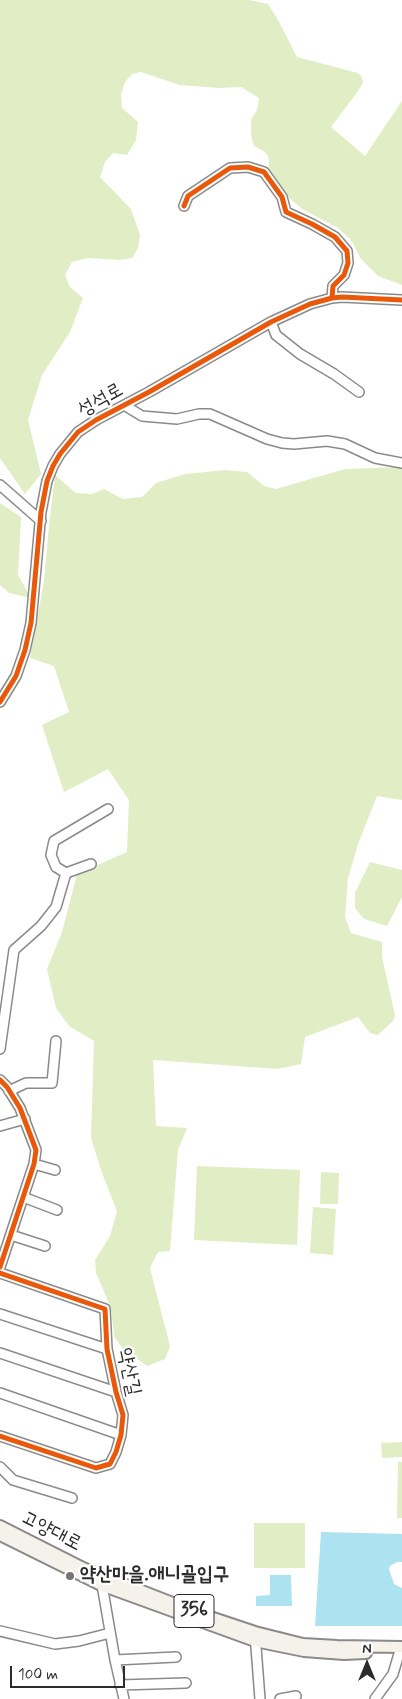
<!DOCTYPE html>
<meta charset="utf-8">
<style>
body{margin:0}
#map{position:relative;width:402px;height:1699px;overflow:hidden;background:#fff;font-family:Mynerve,sans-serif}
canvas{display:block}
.north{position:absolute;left:342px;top:1639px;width:50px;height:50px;-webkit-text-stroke:4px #fff;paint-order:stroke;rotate:0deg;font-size:14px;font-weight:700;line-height:20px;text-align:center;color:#2b2b2b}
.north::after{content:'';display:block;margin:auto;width:18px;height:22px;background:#2b2b2b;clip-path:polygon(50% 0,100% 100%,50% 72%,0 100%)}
.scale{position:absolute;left:10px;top:1666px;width:115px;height:22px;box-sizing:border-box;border:2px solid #2b2b2b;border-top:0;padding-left:6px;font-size:15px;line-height:18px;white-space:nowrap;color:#2b2b2b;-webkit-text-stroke:4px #fff;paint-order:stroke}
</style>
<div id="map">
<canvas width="402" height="1699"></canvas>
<div class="north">N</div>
<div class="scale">100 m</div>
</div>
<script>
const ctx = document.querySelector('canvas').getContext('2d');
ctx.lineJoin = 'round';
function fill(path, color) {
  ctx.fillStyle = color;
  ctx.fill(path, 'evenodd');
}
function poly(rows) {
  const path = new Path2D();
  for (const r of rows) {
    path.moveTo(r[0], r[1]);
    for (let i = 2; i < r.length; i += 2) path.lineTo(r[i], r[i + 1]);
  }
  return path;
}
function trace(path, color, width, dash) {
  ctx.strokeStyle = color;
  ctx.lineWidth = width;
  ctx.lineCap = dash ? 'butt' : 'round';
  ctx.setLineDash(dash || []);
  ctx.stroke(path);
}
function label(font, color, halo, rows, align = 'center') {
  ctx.font = font + ' Mynerve,"Poor Story",sans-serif';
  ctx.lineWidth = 4.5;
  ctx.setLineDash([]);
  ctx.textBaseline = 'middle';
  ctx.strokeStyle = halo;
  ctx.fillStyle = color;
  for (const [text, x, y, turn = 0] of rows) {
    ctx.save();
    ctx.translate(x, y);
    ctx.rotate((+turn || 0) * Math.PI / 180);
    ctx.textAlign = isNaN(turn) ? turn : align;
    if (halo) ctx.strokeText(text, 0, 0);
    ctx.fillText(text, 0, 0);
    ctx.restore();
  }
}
fill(poly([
 [0,0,249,0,268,4,278,20,297,57,358,73,362,77,363,83,356,94,331,127,365,156,402,101,402,285,378,276,361,259,351,240,338,228,302,209,279,189,268,173,269,162,268,156,264,151,254,146,251,135,251,120,257,110,259,98,241,87,219,88,180,85,141,72,132,74,125,82,121,94,122,108,138,122,136,140,127,155,113,153,105,162,100,177,131,209,140,235,138,248,132,258,120,260,88,258,72,262,65,275,70,287,83,298,70,332,42,375,28,420,41,474,25,494,0,458],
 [402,467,402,800,377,796,358,844,348,878,345,917,351,933,382,942,382,957,395,1015,393,1021,378,1035,370,1033,358,1017,305,1037,301,1064,278,1069,153,1060,156,1126,187,1128,178,1150,170,1251,158,1252,150,1268,170,1346,165,1359,147,1366,122,1348,114,1336,111,1308,96,1273,95,1260,110,1236,117,1211,102,1173,91,1138,94,1041,69,1026,56,1008,47,969,62,932,77,874,127,852,129,800,108,769,64,792,42,725,69,712,54,666,30,658,44,581,49,525,55,475,76,493,92,494,104,489,123,499,142,497,156,483,185,474,226,470,247,472,264,486,276,489,345,469],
 [0,503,21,517,18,575,31,598,9,593,0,585],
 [370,862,402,870,402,897,387,926,364,919,355,908,355,893],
 [197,1166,300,1170,297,1245,194,1240],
 [321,1172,339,1173,338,1204,320,1204],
 [313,1207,336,1209,333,1255,310,1253],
 [402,1442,402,1457,382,1458,381,1443],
 [398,1462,402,1462,402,1518,397,1518],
 [254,1523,305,1523,305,1568,254,1568]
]), '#e1edc5');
fill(poly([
 [321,1532,402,1534,402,1562,397,1562,390,1566,389,1569,394,1584,402,1588,402,1626,315,1626],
 [270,1575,291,1575,292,1606,256,1606,256,1596,270,1595]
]), '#ade2f0');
const minor = poly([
 [184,206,188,196,230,168,248,167,264,172,282,197,286,212,312,224,335,237,347,251,348,263,344,275,333,286,332,298],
 [271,322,276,335,300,354,334,374,359,392],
 [124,405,142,416,177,419,199,414,210,414,267,439,282,443,294,444,327,441,345,444,375,458,402,463],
 [0,485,41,521],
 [0,702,16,676,25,650,31,623,41,512,47,481,53,466,60,454,78,432,96,420,149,392,271,322,310,304,332,298,342,297,402,300],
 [91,864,66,873,56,867,51,855,54,841,108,809],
 [0,1049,14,950,41,926,56,907,66,873],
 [0,1080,7,1087,20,1108,36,1150,34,1164,0,1267],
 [9,1091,26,1083,52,1083,56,1041],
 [0,1126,25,1119],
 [34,1164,55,1170],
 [23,1197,57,1210],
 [11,1235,45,1246],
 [0,1273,105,1309,107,1349,116,1392,123,1415,121,1435,116,1452,110,1464,96,1468,0,1436],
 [0,1314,107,1349],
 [0,1353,116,1392],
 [0,1393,121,1435],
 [0,1467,13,1480,72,1498],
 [101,1579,115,1660,124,1699],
 [0,1631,55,1644,79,1641,110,1633],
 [255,1634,260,1699],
 [115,1660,176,1657],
 [120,1685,186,1683],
 [280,1699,296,1696],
 [375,1699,393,1674,401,1647]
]);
const major = poly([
 [0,1526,83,1568,198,1613,255,1632,303,1644,337,1646,402,1647],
 [0,1535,101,1585,255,1641,304,1651,344,1654,366,1653]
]);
trace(minor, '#8a8a8a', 12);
trace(major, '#8a8a8a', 14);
trace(minor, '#fff', 9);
trace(major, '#f5f1eb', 10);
trace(poly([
 [184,206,188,196,230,168,248,167,264,172,282,197,286,212,312,224,335,237,347,251,348,263,344,275,333,286,332,298],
 [0,702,16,676,25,650,31,623,41,512,47,481,53,466,60,454,78,432,96,420,149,392,271,322,310,304,332,298,342,297,402,300],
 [0,1080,7,1087,20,1108,36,1150,34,1164,0,1267],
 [0,1273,105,1309,107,1349,116,1392,123,1415,121,1435,116,1452,110,1464,96,1468,0,1436]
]), '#e8590c', 5);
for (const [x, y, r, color] of [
 [70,1576,5,"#757575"]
]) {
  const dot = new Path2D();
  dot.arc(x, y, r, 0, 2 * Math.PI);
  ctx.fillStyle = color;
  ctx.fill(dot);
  trace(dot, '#fff', 2);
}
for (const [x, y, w] of [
 [194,1611,40]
]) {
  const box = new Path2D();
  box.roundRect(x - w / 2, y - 16.5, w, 33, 4);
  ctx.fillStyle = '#fff';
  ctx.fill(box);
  trace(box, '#2b2b2b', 1);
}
label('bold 19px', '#2b2b2b', null, [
 ["356",194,1611]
]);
label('20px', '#2b2b2b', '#fff', [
 ["성석로",101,401,-29],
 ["약산길",128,1372,78],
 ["고양대로",51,1532,27]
]);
label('bold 20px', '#2b2b2b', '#fff', [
 ["약산마을.애니골입구",80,1576]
], 'left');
</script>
